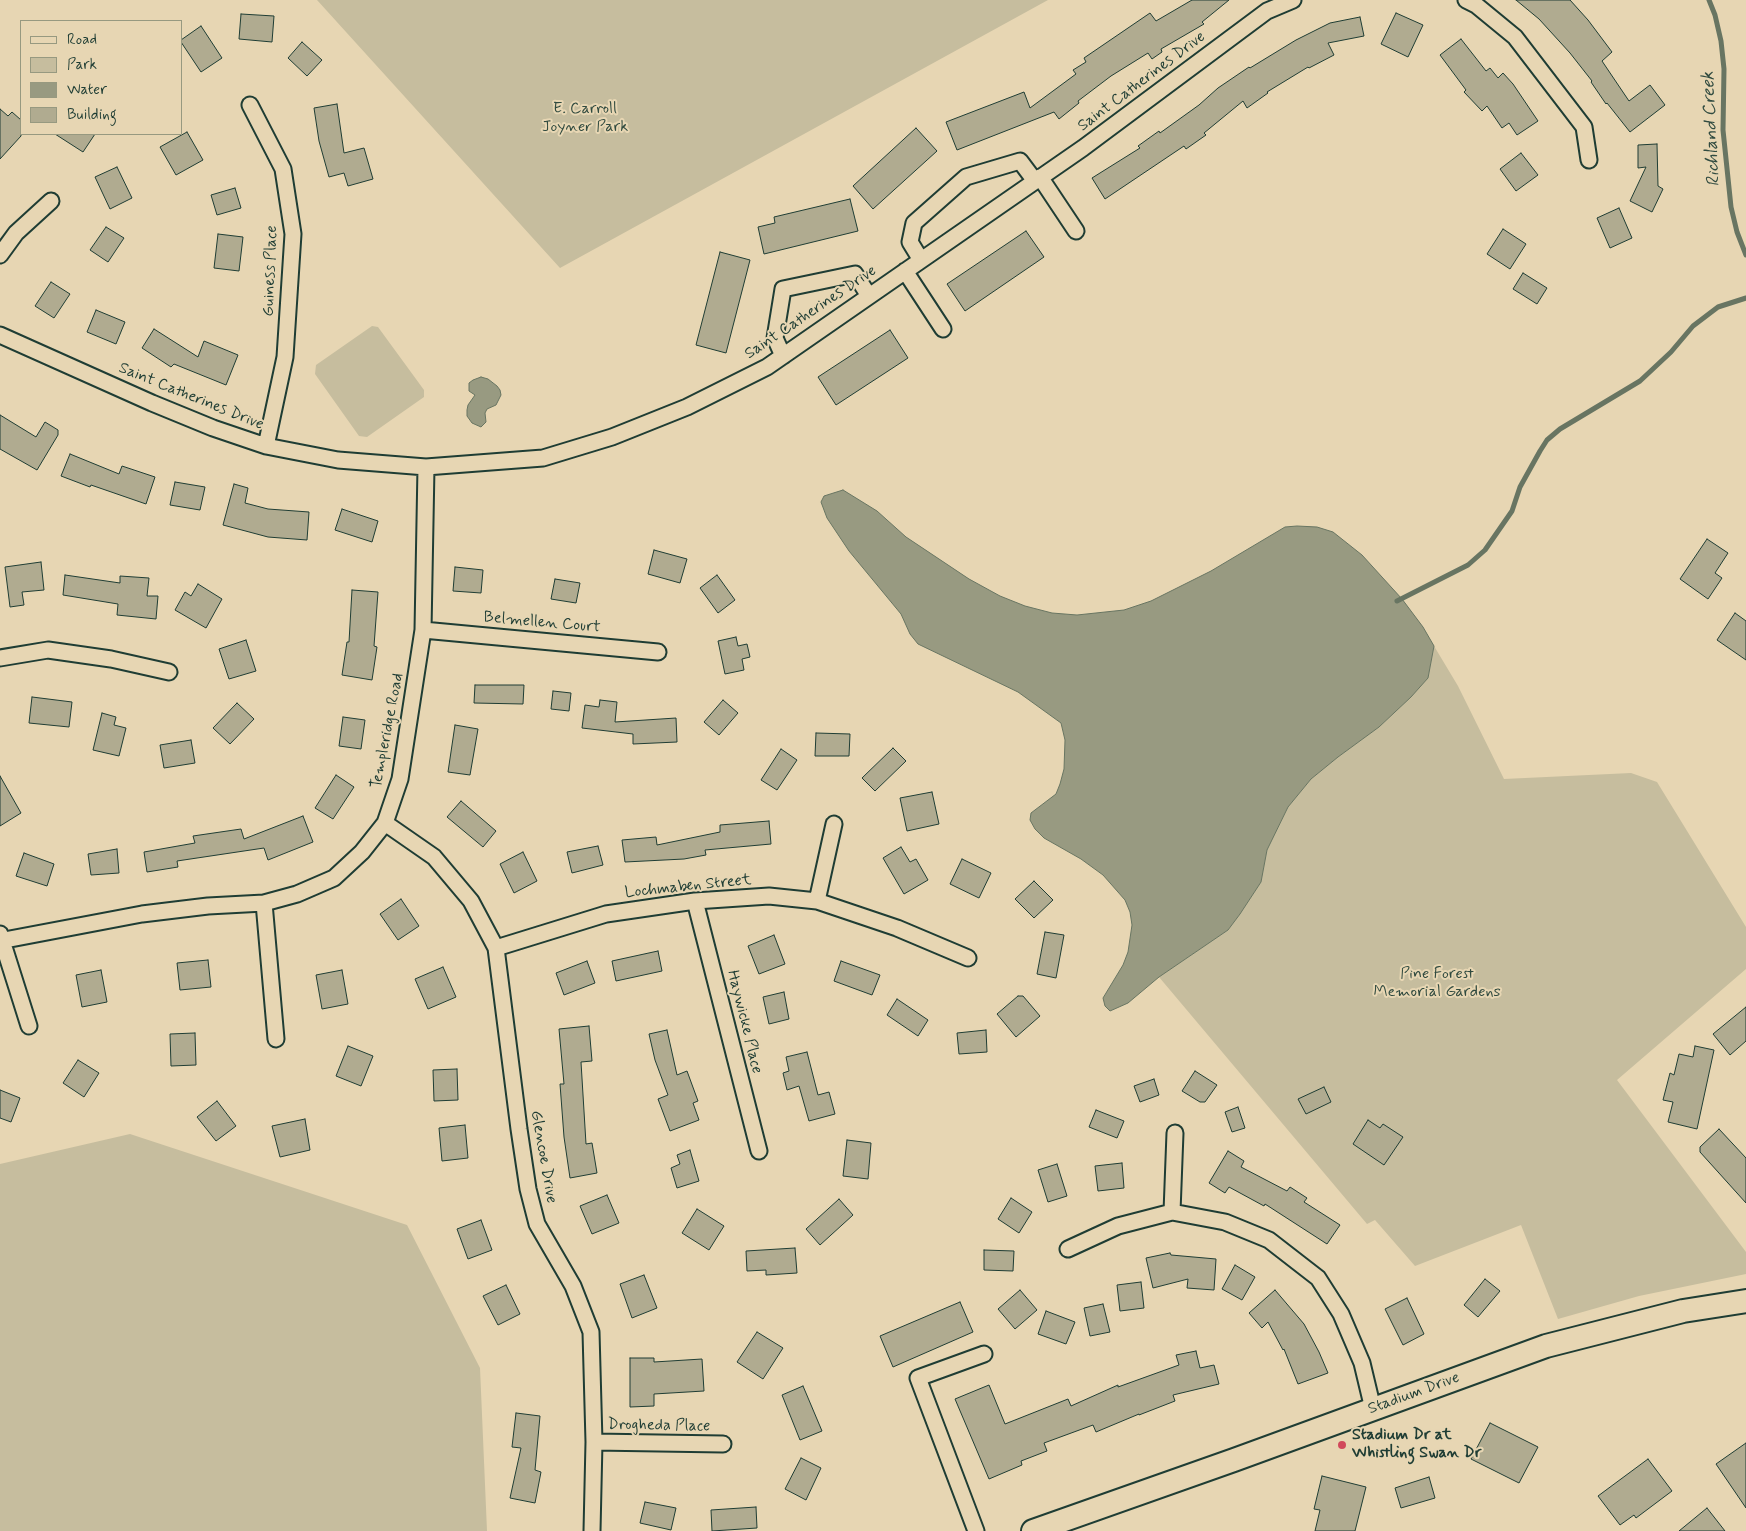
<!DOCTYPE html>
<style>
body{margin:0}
#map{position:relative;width:1746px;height:1531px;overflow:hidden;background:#e7d6b3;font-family:Mynerve,sans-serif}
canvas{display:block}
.legend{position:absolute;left:20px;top:20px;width:162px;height:115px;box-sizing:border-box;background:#e7d6b3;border:1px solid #979980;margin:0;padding:6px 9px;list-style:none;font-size:15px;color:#1f3d34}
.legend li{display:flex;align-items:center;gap:10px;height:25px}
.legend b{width:25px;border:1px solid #979980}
</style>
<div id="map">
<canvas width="1746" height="1531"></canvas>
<ul class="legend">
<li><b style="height:6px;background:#e7d6b3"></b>Road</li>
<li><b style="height:14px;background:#c6bd9e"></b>Park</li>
<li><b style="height:14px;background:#989a81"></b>Water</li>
<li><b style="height:14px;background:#b0ab90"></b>Building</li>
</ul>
</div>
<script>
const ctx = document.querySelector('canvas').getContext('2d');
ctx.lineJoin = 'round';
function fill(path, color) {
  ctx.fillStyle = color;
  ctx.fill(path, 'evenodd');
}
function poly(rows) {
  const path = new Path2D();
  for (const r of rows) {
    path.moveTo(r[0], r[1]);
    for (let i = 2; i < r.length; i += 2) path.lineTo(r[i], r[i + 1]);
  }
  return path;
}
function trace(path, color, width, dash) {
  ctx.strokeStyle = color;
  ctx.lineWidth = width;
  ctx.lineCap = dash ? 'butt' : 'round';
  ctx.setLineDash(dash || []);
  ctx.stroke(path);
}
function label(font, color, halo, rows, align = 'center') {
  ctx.font = font + ' Mynerve,sans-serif';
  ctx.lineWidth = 4;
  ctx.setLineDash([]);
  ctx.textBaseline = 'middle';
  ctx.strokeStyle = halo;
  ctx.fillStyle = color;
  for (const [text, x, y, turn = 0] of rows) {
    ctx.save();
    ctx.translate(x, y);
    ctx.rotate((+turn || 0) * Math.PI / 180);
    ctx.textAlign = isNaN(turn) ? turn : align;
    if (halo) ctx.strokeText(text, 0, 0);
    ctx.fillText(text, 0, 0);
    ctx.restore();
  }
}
fill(poly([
 [317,0,1048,0,560,268],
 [372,326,378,327,424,390,424,397,367,437,359,436,315,374,316,365],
 [1434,646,1458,686,1504,779,1631,773,1657,782,1746,927,1746,969,1617,1080,1746,1252,1746,1274,1639,1296,1558,1319,1521,1225,1415,1266,1375,1220,1367,1224,1159,977,1228,930,1240,914,1261,882,1267,850,1288,807,1311,779,1338,757,1379,727,1411,697,1428,678],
 [130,1134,407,1225,480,1368,487,1531,0,1531,0,1164]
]), '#c6bd9e');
const water = poly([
 [481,377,488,379,497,386,500,390,501,395,496,405,487,409,485,413,486,422,481,427,472,423,467,416,467,410,468,405,475,395,469,391,469,383,473,380,481,377],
 [843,490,877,511,906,537,969,579,1000,596,1025,606,1052,613,1077,615,1124,610,1151,601,1211,571,1285,527,1297,526,1317,527,1333,532,1362,555,1402,599,1423,627,1434,646,1428,678,1411,697,1379,727,1338,757,1311,779,1288,807,1267,850,1261,882,1240,914,1228,930,1159,977,1128,1003,1110,1011,1105,1006,1103,998,1123,965,1128,952,1132,925,1130,912,1125,900,1103,875,1081,859,1044,838,1035,829,1030,820,1031,813,1056,794,1060,784,1064,769,1065,740,1061,723,1018,692,918,644,910,634,901,614,849,551,827,518,821,502,824,496,843,490]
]);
fill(water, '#989a81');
trace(water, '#687562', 1);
trace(poly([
 [1709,0,1715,15,1721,41,1724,69,1723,130,1731,207,1737,232,1746,255],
 [1397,601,1468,565,1485,550,1512,511,1520,487,1540,451,1547,440,1560,429,1640,381,1671,352,1693,326,1718,307,1746,298]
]), '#687562', 5);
const building = poly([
 [1192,0,1229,0,1202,22,1204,24,1161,49,1162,52,1152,59,1148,53,1111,76,1078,101,1079,103,1059,119,1054,112,957,150,946,122,1024,92,1030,108,1076,74,1073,70,1086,62,1084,58,1150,13,1156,21,1192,0],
 [1516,0,1570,0,1588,20,1612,52,1602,61,1629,101,1650,85,1665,105,1630,132,1607,103,1606,104,1591,82,1592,81,1570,53,1539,19,1516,0],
 [1396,13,1423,25,1408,57,1381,44,1396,13],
 [241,14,274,16,272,42,239,39,241,14],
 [1360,17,1364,36,1328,43,1334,55,1309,68,1308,67,1267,92,1268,93,1247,108,1243,101,1204,133,1206,135,1186,149,1184,146,1105,199,1092,178,1140,148,1138,146,1159,131,1160,133,1199,105,1218,88,1249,67,1250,68,1296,40,1330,23,1360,17],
 [201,26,222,58,201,72,181,42,181,40,201,26],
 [1461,39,1486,71,1490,68,1498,78,1503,73,1513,84,1538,121,1517,135,1509,123,1502,128,1487,106,1482,111,1464,92,1466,90,1440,55,1461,39],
 [302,42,322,60,307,76,288,58,302,42],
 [337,104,344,153,364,148,373,179,348,186,344,173,329,177,319,141,314,108,337,104],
 [0,109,8,116,12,112,21,120,21,136,0,159,0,109],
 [916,128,937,151,873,209,853,186,916,128],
 [187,132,203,160,176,175,160,147,187,132],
 [55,134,95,134,83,152,55,134],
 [1657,144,1658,186,1663,189,1652,212,1630,201,1646,167,1638,168,1638,145,1657,144],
 [1521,153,1538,175,1516,191,1500,169,1521,153],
 [117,167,132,198,110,209,95,177,117,167],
 [235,188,241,208,217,215,211,195,235,188],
 [850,199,858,231,764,254,758,227,775,223,774,217,850,199],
 [1619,208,1632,238,1610,248,1597,218,1619,208],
 [106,227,124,238,108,262,90,250,106,227],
 [1503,229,1526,244,1510,269,1487,254,1503,229],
 [1026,231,1044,257,965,311,947,284,1026,231],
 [218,234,243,237,239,271,214,268,218,234],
 [720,252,750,260,726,353,696,345,720,252],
 [1523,273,1547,288,1537,304,1513,289,1523,273],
 [51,282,70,294,54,318,35,306,51,282],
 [96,310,125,322,116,344,87,332,96,310],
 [154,329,198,357,204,341,238,355,226,385,174,364,171,367,142,348,154,329],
 [890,330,908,358,836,405,818,377,890,330],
 [0,415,36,437,45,422,58,430,58,435,37,470,0,449,0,415],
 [70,454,119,474,122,466,155,477,146,504,91,485,90,487,61,476,70,454],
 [175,482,205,487,200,510,170,505,175,482],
 [234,484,248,488,245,503,268,509,309,512,307,540,268,537,223,525,234,484],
 [342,509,378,521,372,542,335,530,342,509],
 [1707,539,1728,553,1715,573,1722,578,1708,599,1680,579,1707,539],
 [654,550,687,559,680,583,648,574,654,550],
 [41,562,44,590,22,592,24,605,10,607,5,567,41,562],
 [455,567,483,570,481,593,453,591,455,567],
 [65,575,120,583,120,576,149,578,147,596,158,596,156,619,117,615,118,604,63,595,65,575],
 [717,575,735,600,718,613,700,588,717,575],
 [555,579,580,583,576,603,551,599,555,579],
 [198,584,222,599,206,628,175,610,185,592,191,596,198,584],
 [352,590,378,592,374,646,377,647,372,680,342,675,347,642,349,642,352,590],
 [1735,613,1746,621,1746,660,1717,640,1735,613],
 [736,637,738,646,747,644,750,657,742,659,744,670,725,674,718,641,736,637],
 [246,640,256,671,229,679,219,649,246,640],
 [475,685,524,685,523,704,474,703,475,685],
 [553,691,571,693,569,711,551,709,553,691],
 [32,697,72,702,69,727,29,723,32,697],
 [600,700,617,702,615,722,676,718,677,742,633,744,633,734,582,728,585,705,599,707,600,700],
 [723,700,738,713,719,735,704,722,723,700],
 [237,703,254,719,230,744,213,728,237,703],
 [102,713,116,717,114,725,126,728,119,756,93,750,102,713],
 [343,717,365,720,361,749,339,746,343,717],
 [455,725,478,729,470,775,448,772,455,725],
 [816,733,850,734,849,756,815,756,816,733],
 [191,740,195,763,164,768,160,745,191,740],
 [893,748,906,761,875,791,862,778,893,748],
 [781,749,797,760,777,790,761,780,781,749],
 [336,775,354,787,333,819,315,808,336,775],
 [0,776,21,813,0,826,0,776],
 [932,792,939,824,907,831,900,798,932,792],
 [461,801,496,831,483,847,447,817,461,801],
 [303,816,313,842,268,860,264,848,177,861,178,867,147,872,144,852,195,843,193,836,241,829,244,839,303,816],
 [769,821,771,844,705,850,706,855,684,859,625,862,622,840,656,837,657,845,720,832,720,825,769,821],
 [598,846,603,865,572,873,567,852,598,846],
 [901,847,910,862,916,859,928,880,904,894,883,858,901,847],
 [117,849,119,873,91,875,88,854,117,849],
 [523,852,537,881,514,893,500,864,523,852],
 [24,853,54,864,47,886,16,876,24,853],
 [962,859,991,873,979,898,950,884,962,859],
 [1034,881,1053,900,1034,918,1015,899,1034,881],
 [401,899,419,926,398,940,380,914,401,899],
 [1045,932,1064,935,1056,978,1037,974,1045,932],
 [774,935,785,964,759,974,748,946,774,935],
 [658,951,662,971,616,981,612,961,658,951],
 [208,960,211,987,180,990,177,963,208,960],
 [587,961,595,983,564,995,556,973,587,961],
 [841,961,880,975,872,995,834,981,841,961],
 [443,967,456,997,428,1009,415,979,443,967],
 [101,970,107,1002,82,1007,76,975,101,970],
 [342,970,348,1004,322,1009,316,975,342,970],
 [784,992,789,1019,769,1024,763,997,784,992],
 [1018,996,1023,996,1040,1016,1016,1037,997,1014,1018,996],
 [897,999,928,1020,918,1036,887,1015,897,999],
 [1746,1007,1746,1041,1730,1055,1713,1034,1746,1007],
 [589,1026,592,1061,581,1062,586,1144,592,1143,597,1173,570,1178,564,1137,560,1084,564,1084,559,1029,589,1026],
 [667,1030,677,1075,687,1071,698,1101,693,1103,699,1120,670,1131,658,1099,668,1095,655,1060,649,1034,667,1030],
 [986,1030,987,1052,959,1054,957,1033,986,1030],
 [195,1033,196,1065,171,1066,170,1034,195,1033],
 [348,1046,373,1056,361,1086,336,1076,348,1046],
 [1695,1046,1714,1050,1697,1129,1668,1122,1673,1102,1663,1100,1670,1073,1674,1075,1679,1054,1693,1057,1695,1046],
 [807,1052,818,1095,829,1092,835,1114,809,1121,799,1086,787,1090,783,1073,789,1071,786,1057,807,1052],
 [78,1060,99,1073,84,1097,63,1083,78,1060],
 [457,1069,458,1100,434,1101,433,1070,457,1069],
 [1195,1071,1217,1085,1205,1102,1200,1102,1182,1091,1195,1071],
 [1154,1079,1159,1095,1140,1102,1134,1086,1154,1079],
 [1324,1087,1331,1102,1306,1114,1298,1099,1324,1087],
 [0,1090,20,1098,11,1122,0,1118,0,1090],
 [217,1101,236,1126,216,1141,197,1117,217,1101],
 [1238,1107,1245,1128,1232,1132,1225,1112,1238,1107],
 [1096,1110,1124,1121,1117,1138,1089,1127,1096,1110],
 [305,1119,310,1150,280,1157,272,1126,305,1119],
 [1368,1120,1380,1128,1383,1124,1403,1137,1384,1165,1353,1144,1368,1120],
 [465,1125,468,1158,442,1161,439,1128,465,1125],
 [1719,1129,1746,1158,1746,1203,1700,1152,1700,1147,1719,1129],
 [847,1140,871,1143,868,1179,843,1176,847,1140],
 [690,1150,699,1181,677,1188,671,1168,680,1164,677,1155,690,1150],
 [1228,1151,1244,1161,1241,1167,1287,1191,1290,1187,1307,1198,1304,1202,1340,1225,1327,1244,1265,1204,1264,1206,1229,1187,1225,1193,1209,1183,1228,1151],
 [1122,1163,1124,1188,1098,1191,1095,1166,1122,1163],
 [1057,1164,1067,1196,1048,1202,1038,1170,1057,1164],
 [607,1195,619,1223,592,1234,580,1206,607,1195],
 [1011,1198,1032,1212,1019,1233,998,1219,1011,1198],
 [839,1199,853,1215,820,1245,806,1229,839,1199],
 [697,1209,724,1226,709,1250,682,1233,697,1209],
 [481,1220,492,1250,468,1259,457,1229,481,1220],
 [795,1248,797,1273,766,1275,766,1270,747,1271,746,1251,795,1248],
 [984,1250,1014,1251,1013,1271,984,1270,984,1250],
 [1170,1253,1171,1255,1216,1259,1214,1290,1187,1288,1188,1279,1153,1288,1146,1258,1170,1253],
 [1235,1265,1255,1277,1242,1300,1222,1289,1235,1265],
 [644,1275,657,1308,632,1318,620,1284,644,1275],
 [1485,1279,1500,1291,1478,1317,1464,1305,1485,1279],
 [1141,1282,1144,1308,1120,1311,1117,1285,1141,1282],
 [506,1285,520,1314,498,1325,483,1296,506,1285],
 [1020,1290,1037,1310,1015,1329,998,1309,1020,1290],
 [1275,1290,1304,1324,1319,1352,1328,1373,1298,1384,1284,1349,1283,1350,1268,1322,1262,1328,1249,1313,1275,1290],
 [1407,1298,1424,1334,1403,1345,1385,1309,1407,1298],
 [960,1302,973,1332,893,1367,880,1336,960,1302],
 [1103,1304,1110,1332,1090,1336,1084,1308,1103,1304],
 [1046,1311,1075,1322,1066,1344,1038,1334,1046,1311],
 [757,1332,783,1348,763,1379,737,1362,757,1332],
 [1196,1351,1200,1368,1214,1365,1219,1384,1173,1395,1175,1401,1139,1415,1139,1414,1096,1432,1093,1425,1044,1443,1047,1451,1021,1461,1022,1465,989,1479,955,1399,989,1385,1005,1424,1068,1399,1071,1406,1118,1385,1118,1387,1179,1365,1176,1355,1196,1351],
 [630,1358,654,1358,654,1362,702,1359,704,1391,654,1394,654,1406,630,1407,630,1358],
 [803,1386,822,1431,800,1440,782,1395,803,1386],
 [516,1413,540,1416,535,1470,541,1472,535,1503,510,1498,521,1448,512,1447,516,1413],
 [1490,1423,1538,1447,1519,1483,1471,1459,1490,1423],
 [1746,1443,1746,1508,1716,1464,1746,1443],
 [801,1458,821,1468,806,1500,785,1489,801,1458],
 [1648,1459,1672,1491,1636,1518,1634,1515,1620,1525,1598,1496,1648,1459],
 [1322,1476,1366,1487,1355,1531,1315,1531,1320,1510,1314,1509,1322,1476],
 [1429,1477,1435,1498,1401,1508,1395,1488,1429,1477],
 [645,1502,676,1508,671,1530,640,1523,645,1502],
 [756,1507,757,1528,712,1531,711,1510,756,1507],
 [1707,1508,1725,1531,1679,1531,1707,1508]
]);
fill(building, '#b0ab90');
trace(building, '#1f3d34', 1);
const street = poly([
 [1466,0,1476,5,1515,37,1584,127,1589,160],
 [250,105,283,169,293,234,285,357,266,446],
 [1040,177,1076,231],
 [0,255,16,233,51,201],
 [921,260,910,242,914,223,966,177,1020,161,1035,181],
 [905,271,943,329],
 [0,335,152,403,213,428,266,446,338,460,426,467,543,458,612,437,687,407,767,367,1083,148,1267,11,1293,0],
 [783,356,775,338,783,289,855,274,869,296],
 [423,630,658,652],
 [0,658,48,650,111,659,169,672],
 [385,823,434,857,471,901,496,948,519,1129,528,1189,537,1224,573,1286,591,1332,594,1442,592,1531],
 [695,901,759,1151],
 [817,901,834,824],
 [264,903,276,1039],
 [0,934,29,1026],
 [0,941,142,914,208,906,264,903,297,894,334,878,362,852,385,823,400,779,423,630,426,467],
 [496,948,606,914,695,901,769,896,817,901,897,928,968,958],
 [1172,1212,1175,1133],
 [1068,1249,1118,1226,1172,1212,1225,1222,1269,1240,1318,1278,1341,1314,1362,1363,1373,1409],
 [594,1442,723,1444],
 [976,1531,918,1378,984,1354]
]);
const secondary = poly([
 [1033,1531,1234,1460,1546,1346,1683,1311,1746,1301]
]);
trace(street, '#1f3d34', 19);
trace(secondary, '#1f3d34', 26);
trace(street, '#e7d6b3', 15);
trace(secondary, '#e7d6b3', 22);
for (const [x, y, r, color] of [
 [1342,1445,5,"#d1495b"]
]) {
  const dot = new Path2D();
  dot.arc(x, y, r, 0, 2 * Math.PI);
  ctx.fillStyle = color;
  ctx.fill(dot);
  trace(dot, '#e7d6b3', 2);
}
label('16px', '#1f3d34', '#e7d6b3', [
 ["Saint Catherines Drive",1142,82,-37],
 ["Guiness Place",271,271,-88],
 ["Saint Catherines Drive",811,313,-34],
 ["Saint Catherines Drive",191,397,22],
 ["Belmellen Court",542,623,5],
 ["Templeridge Road",388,731,-79],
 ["Lochmaben Street",688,887,-6],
 ["Haywicke Place",744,1022,76],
 ["Glencoe Drive",543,1157,80],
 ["Stadium Drive",1414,1394,-20],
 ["Drogheda Place",659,1426,1]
]);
label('16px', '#304a3f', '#e7d6b3', [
 ["E. Carroll",585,110],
 ["Joyner Park",585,128],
 ["Pine Forest",1437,975],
 ["Memorial Gardens",1437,993]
]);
label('bold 16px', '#1f3d34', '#e7d6b3', [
 ["Stadium Dr at",1352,1436],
 ["Whistling Swan Dr",1352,1454]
], 'left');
label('italic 18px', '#314b40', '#e7d6b3', [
 ["Richland Creek",1712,129,-93]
]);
</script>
